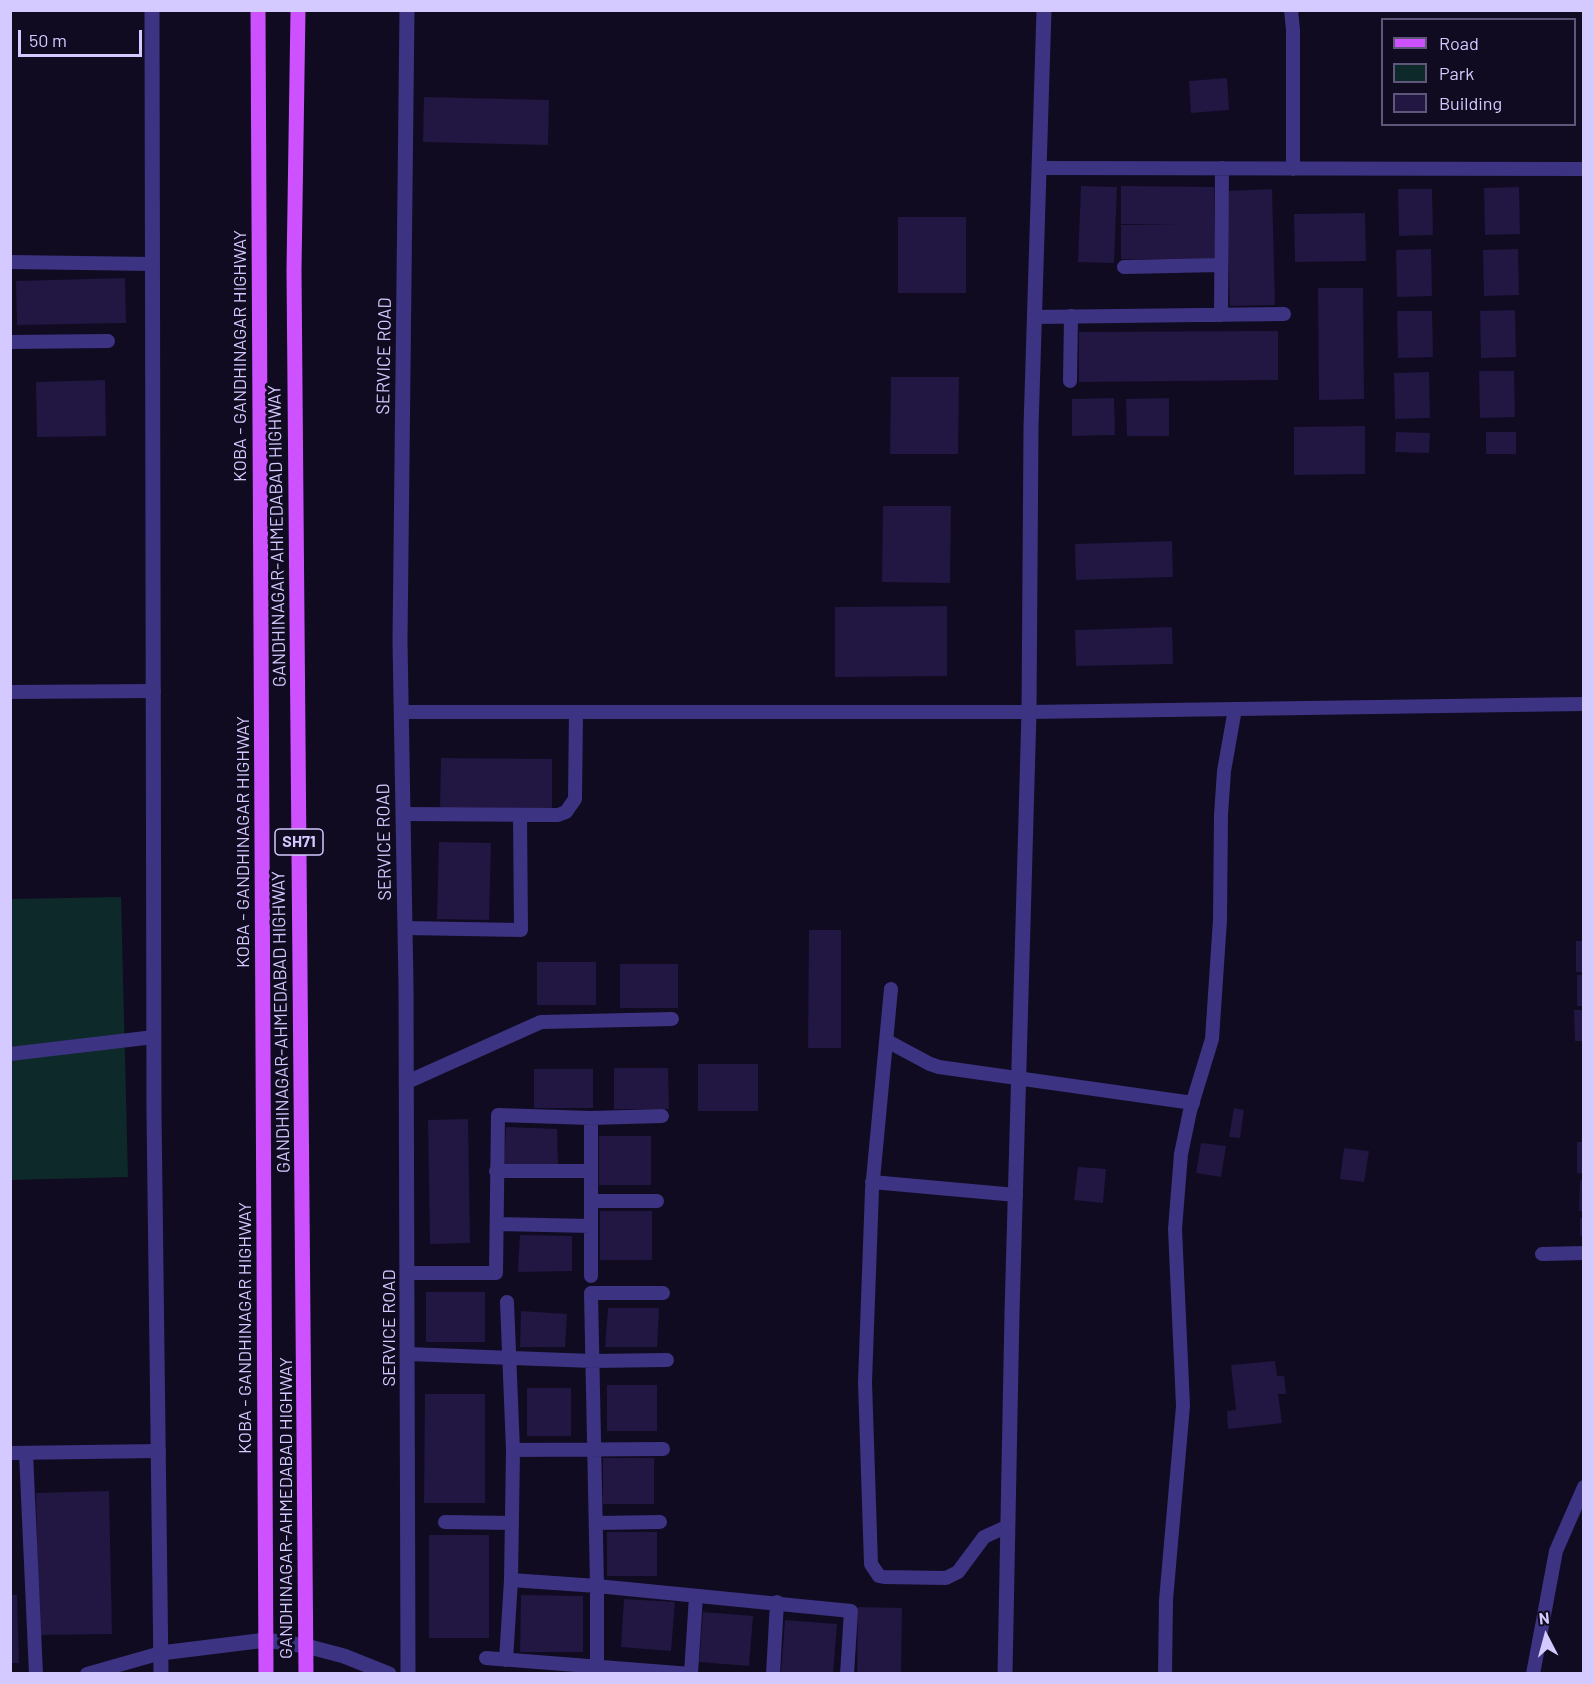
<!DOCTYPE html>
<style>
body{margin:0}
#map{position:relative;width:1594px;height:1684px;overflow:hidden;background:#100b20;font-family:Barlow,sans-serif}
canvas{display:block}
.frame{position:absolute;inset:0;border:12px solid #d4caff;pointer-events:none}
.legend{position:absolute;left:1381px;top:18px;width:195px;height:108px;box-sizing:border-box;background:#100b20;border:2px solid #5e5779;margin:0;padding:8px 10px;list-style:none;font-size:18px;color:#d4caff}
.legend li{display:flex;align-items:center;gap:12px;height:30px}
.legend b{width:30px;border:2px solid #5e5779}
.north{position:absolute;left:1516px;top:1606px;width:60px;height:60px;-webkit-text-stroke:4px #100b20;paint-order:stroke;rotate:354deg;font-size:16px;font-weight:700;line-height:24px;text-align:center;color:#d4caff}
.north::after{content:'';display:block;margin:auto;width:21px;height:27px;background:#d4caff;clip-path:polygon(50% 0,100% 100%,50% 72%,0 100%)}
.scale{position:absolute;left:18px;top:30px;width:124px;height:27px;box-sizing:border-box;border:3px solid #d4caff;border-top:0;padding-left:8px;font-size:18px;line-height:21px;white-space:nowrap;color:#d4caff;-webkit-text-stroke:4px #100b20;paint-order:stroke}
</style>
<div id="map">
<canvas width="1594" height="1684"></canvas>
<div class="frame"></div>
<ul class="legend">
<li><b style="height:8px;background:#cd51ff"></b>Road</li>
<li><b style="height:16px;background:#0e292a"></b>Park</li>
<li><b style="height:16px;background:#221642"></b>Building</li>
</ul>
<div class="north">N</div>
<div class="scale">50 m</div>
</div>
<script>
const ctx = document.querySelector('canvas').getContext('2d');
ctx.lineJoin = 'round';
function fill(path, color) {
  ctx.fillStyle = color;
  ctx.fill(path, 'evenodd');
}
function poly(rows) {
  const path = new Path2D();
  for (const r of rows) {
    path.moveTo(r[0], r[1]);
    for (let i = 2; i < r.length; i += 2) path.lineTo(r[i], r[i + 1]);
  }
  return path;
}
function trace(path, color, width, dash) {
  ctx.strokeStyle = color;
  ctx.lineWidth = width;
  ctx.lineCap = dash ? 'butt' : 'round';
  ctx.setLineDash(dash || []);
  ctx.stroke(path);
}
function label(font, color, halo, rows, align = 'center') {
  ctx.font = font + ' Barlow,sans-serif';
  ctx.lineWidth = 6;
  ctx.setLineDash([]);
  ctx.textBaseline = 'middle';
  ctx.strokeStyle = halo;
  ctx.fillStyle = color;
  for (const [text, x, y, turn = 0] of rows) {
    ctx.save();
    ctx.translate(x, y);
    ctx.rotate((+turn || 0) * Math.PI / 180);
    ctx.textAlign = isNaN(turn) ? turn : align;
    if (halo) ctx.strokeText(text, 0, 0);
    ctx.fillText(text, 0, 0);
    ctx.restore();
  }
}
fill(poly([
 [121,897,128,1177,11,1180,10,899]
]), '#0e292a');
fill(poly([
 [1227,78,1229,110,1191,113,1189,81],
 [424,97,549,100,548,145,423,142],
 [1081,186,1117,187,1114,263,1078,262],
 [1121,186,1214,187,1214,259,1121,259,1121,225,1182,225,1121,224],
 [1519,187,1520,234,1485,235,1484,188],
 [1272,189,1275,305,1230,306,1226,191],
 [1398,189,1432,189,1433,235,1399,236],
 [1365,213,1366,261,1295,262,1294,214],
 [898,217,966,217,966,293,898,293],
 [1431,249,1432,296,1397,297,1396,250],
 [1518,249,1519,295,1484,296,1483,250],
 [125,278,126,323,17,325,16,281],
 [1318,288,1363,288,1364,399,1319,400],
 [1515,310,1516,357,1481,358,1480,311],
 [1397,311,1432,311,1433,357,1398,358],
 [1278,331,1278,380,1079,382,1079,332],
 [1479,371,1514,371,1515,417,1480,418],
 [1429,372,1430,418,1395,419,1394,373],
 [891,377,959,377,958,454,890,454],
 [105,380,106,436,37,437,36,382],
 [1114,398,1115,435,1072,436,1072,399],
 [1169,398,1169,436,1127,436,1126,399],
 [1365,426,1365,474,1294,475,1294,427],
 [1396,432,1430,433,1429,453,1395,452],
 [1486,432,1516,432,1516,454,1486,454],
 [883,506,951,506,950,583,882,582],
 [1172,541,1173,577,1076,580,1075,544],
 [947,606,947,676,835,677,835,607],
 [1172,627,1173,664,1076,666,1075,630],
 [441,758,552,759,552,809,440,809],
 [439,842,491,843,489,920,437,919],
 [809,930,841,930,841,1048,808,1048],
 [1576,941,1584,941,1584,972,1576,972],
 [537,962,596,962,596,1005,537,1005],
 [620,964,678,964,678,1008,620,1008],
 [1577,975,1584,975,1584,1006,1577,1006],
 [1574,1010,1584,1010,1584,1041,1575,1041],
 [698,1064,758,1064,758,1111,698,1111],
 [614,1068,668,1068,669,1109,614,1109],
 [534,1069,593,1069,593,1108,534,1108],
 [1234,1108,1244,1110,1240,1138,1229,1137],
 [468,1119,470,1243,430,1244,428,1120],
 [506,1127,557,1129,558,1164,504,1164],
 [599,1136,651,1136,651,1185,599,1185],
 [1577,1142,1584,1142,1584,1174,1577,1173],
 [1201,1143,1226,1146,1221,1177,1196,1173],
 [1344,1148,1369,1151,1364,1182,1340,1179],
 [1078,1167,1106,1169,1103,1203,1074,1200],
 [1580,1180,1584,1181,1584,1212,1579,1211],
 [600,1211,652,1211,652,1260,600,1260],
 [1580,1218,1584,1218,1584,1236,1580,1236],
 [520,1235,572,1236,572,1271,518,1272],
 [426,1292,485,1292,485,1342,426,1342],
 [608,1308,659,1308,657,1347,605,1347],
 [521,1311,567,1314,565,1347,520,1347],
 [1275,1361,1277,1376,1284,1376,1286,1394,1278,1394,1282,1423,1228,1429,1227,1411,1236,1410,1231,1365],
 [607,1385,657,1385,657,1431,607,1431],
 [527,1388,571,1388,571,1436,527,1436],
 [425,1394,485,1394,485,1503,424,1503],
 [603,1458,654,1458,654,1504,603,1504],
 [109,1491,112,1634,39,1635,36,1493],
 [607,1532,657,1532,657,1576,607,1576],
 [429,1535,489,1535,489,1638,429,1638],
 [10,1595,17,1595,19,1663,10,1663],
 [521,1595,583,1596,583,1652,520,1652],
 [624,1599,675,1602,671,1651,621,1647],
 [858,1607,902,1608,901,1674,857,1674],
 [703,1612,753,1616,749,1666,699,1662],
 [785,1620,837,1624,833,1674,781,1672]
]), '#221642');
trace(poly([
 [1291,10,1293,30,1293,169],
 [1039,168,1584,169],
 [10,262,153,264],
 [1124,267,1221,265],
 [1221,315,1222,168],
 [1034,317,1284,314],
 [10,342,108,341],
 [1070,381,1071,316],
 [10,692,154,691],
 [401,712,1029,712,1584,704],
 [403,814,558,815,566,812,575,799,576,712],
 [405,928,521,930,520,815],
 [891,989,872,1190,865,1382,871,1564,879,1576,884,1577,946,1578,958,1572,984,1537,1008,1526],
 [887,1041,930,1064,939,1067,1193,1103],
 [10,1054,154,1037],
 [407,1082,541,1022,672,1019],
 [591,1118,662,1116],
 [496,1171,591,1171],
 [872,1182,1016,1195],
 [591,1201,657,1201],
 [497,1224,591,1226],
 [1542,1254,1584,1253],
 [408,1273,496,1273,498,1115,591,1118,591,1276],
 [408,1354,592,1361,667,1360],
 [513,1450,663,1449],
 [10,1453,159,1451],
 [26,1453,36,1674],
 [445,1522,512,1523],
 [596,1523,660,1522],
 [511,1580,597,1586,851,1611,847,1674],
 [486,1658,691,1674],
 [506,1660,511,1580,513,1450,507,1302],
 [691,1673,696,1596],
 [87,1674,161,1653],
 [597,1674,597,1586,591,1293,663,1293],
 [773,1674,777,1602],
 [1165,1674,1166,1600,1183,1406,1175,1229,1181,1154,1190,1111,1212,1039,1220,920,1221,815,1224,771,1235,709],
 [1533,1674,1556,1551,1584,1487]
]), '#3c3382', 14);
trace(poly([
 [152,10,154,1112,161,1674],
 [407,10,400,641,406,986,408,1674],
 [161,1653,266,1640,306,1646,344,1656,389,1674],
 [1005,1674,1012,1312,1029,712,1031,427,1044,10]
]), '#3c3382', 15);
trace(poly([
 [258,10,266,1674],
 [298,10,294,270,306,1674]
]), '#cd51ff', 15);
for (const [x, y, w] of [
 [299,842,48]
]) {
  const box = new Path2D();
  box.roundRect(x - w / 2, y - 13, w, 26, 4.5);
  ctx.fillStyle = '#100b20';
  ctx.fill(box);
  trace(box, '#d4caff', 1.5);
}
label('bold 16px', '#d4caff', null, [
 ["SH71",299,842]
]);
label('18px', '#d4caff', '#100b20', [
 ["KOBA - GANDHINAGAR HIGHWAY",240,356,-90],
 ["SERVICE ROAD",384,356,-89],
 ["GANDHINAGAR-AHMEDABAD HIGHWAY",277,536,-91],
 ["KOBA - GANDHINAGAR HIGHWAY",243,842,-90],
 ["SERVICE ROAD",384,842,-91],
 ["GANDHINAGAR-AHMEDABAD HIGHWAY",281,1022,-91],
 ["KOBA - GANDHINAGAR HIGHWAY",245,1328,-90],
 ["SERVICE ROAD",389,1328,-90],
 ["GANDHINAGAR-AHMEDABAD HIGHWAY",286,1508,-90]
]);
</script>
